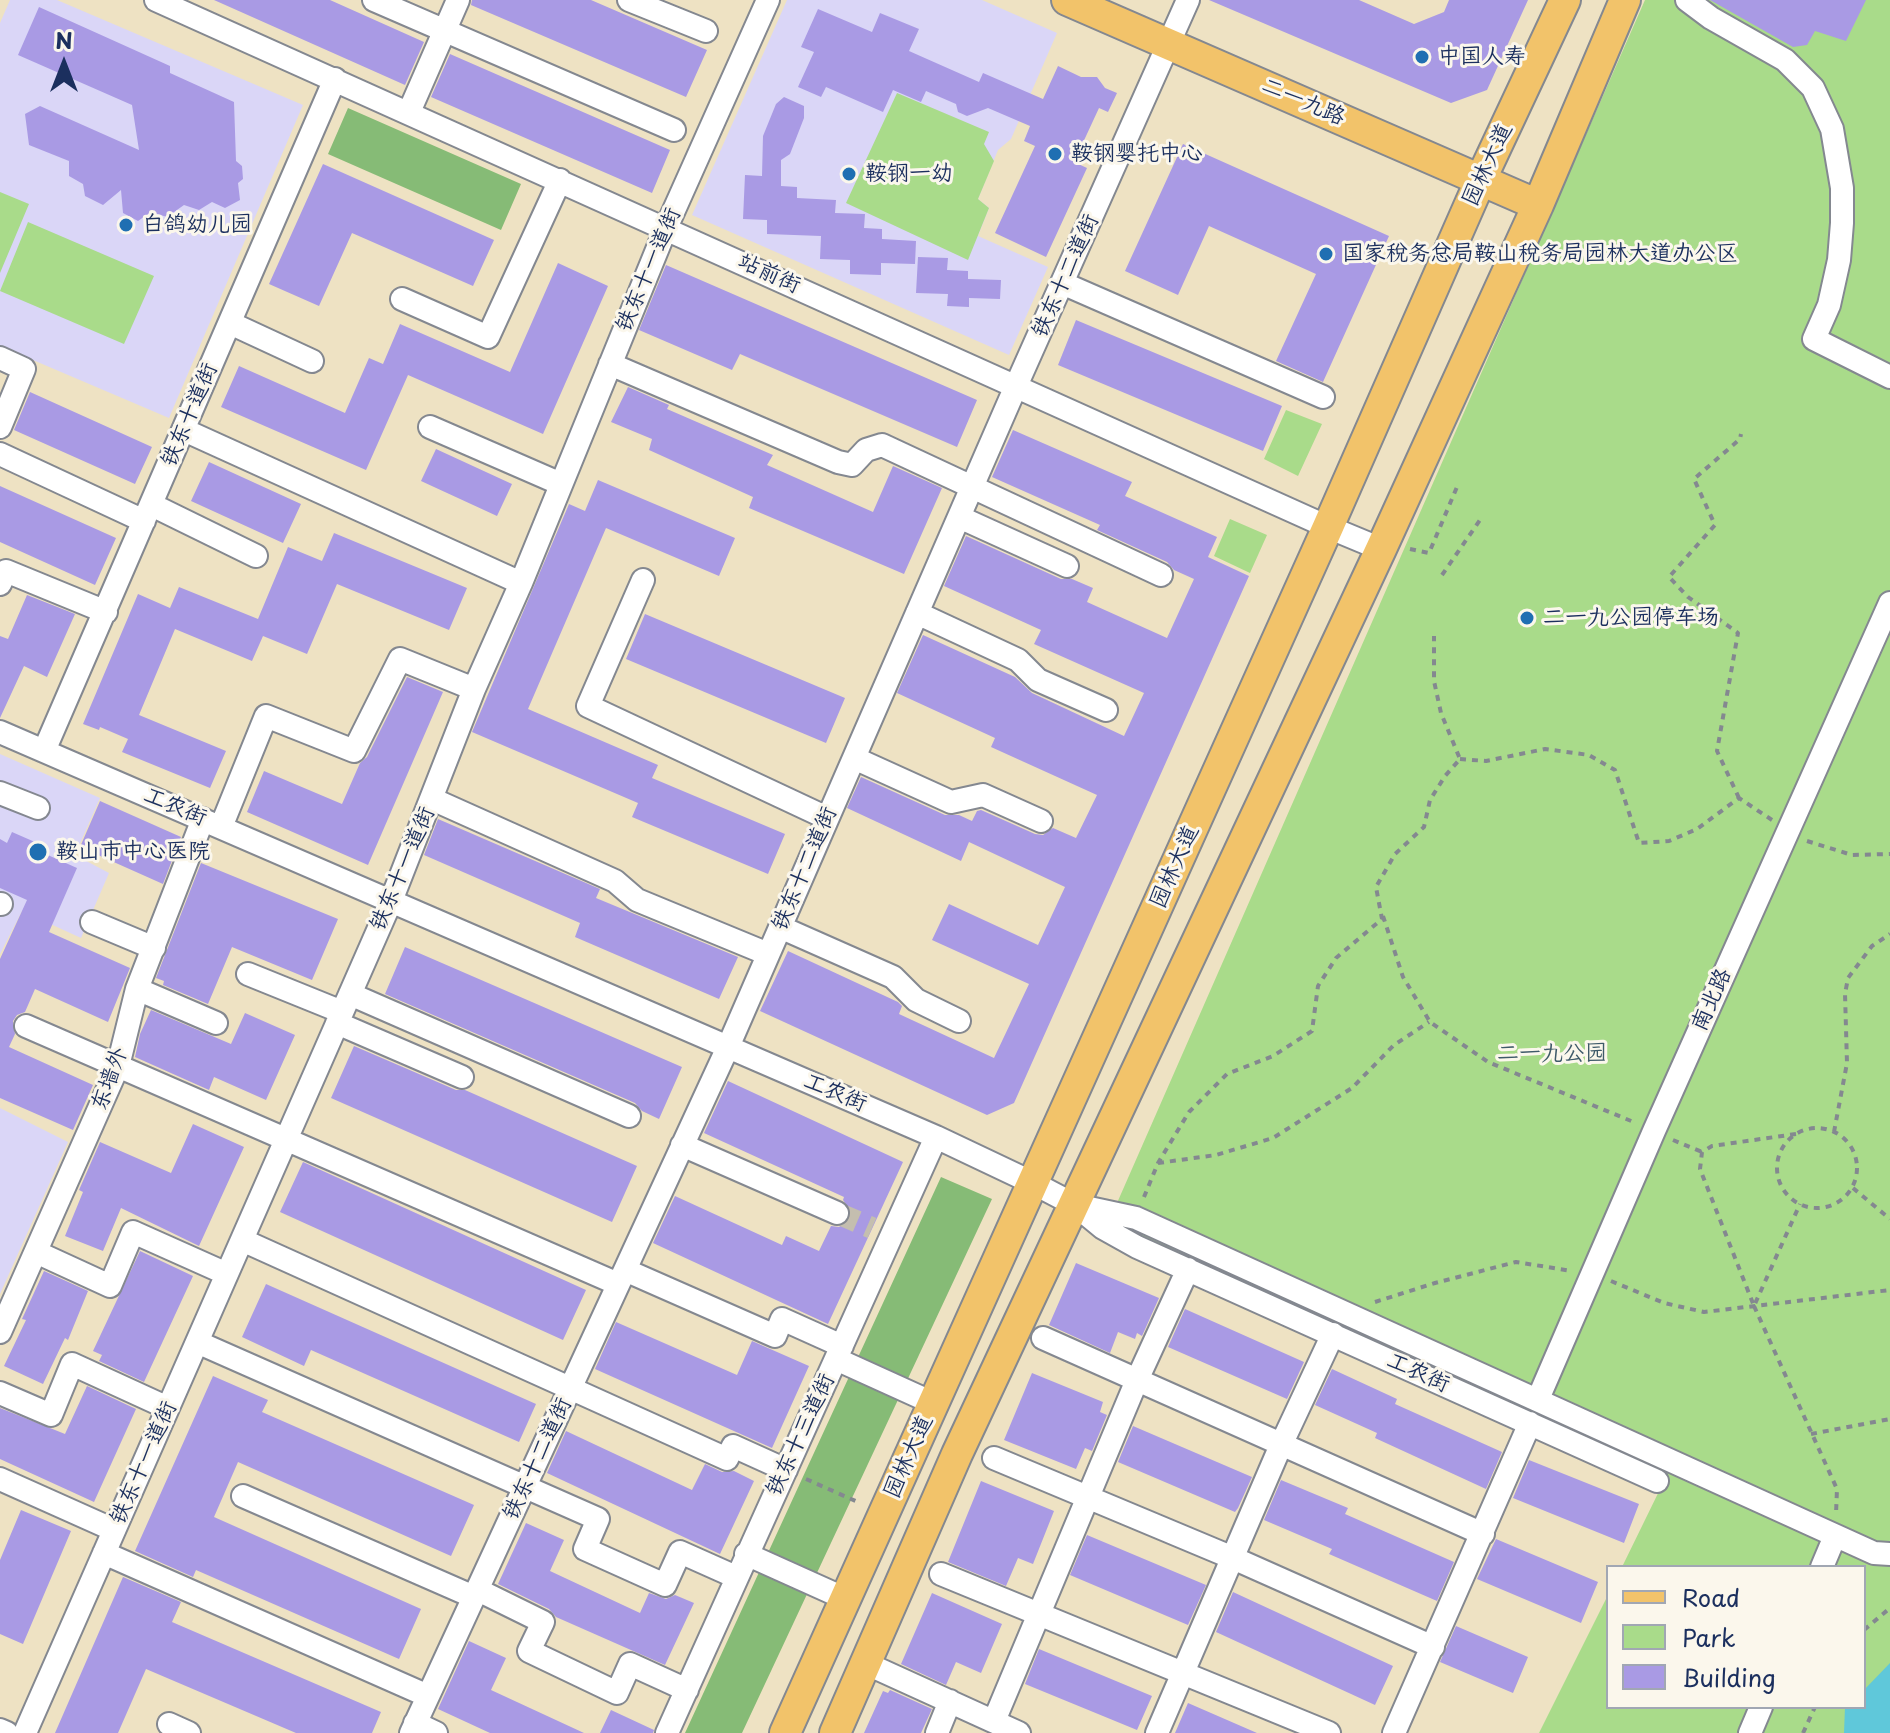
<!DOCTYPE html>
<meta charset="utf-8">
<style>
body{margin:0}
#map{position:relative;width:1890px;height:1733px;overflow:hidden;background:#eee2c3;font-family:"Playpen Sans",sans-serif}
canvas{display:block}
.legend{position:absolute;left:1606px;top:1565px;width:260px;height:144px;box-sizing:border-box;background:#fbf7ec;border:2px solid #a1a7b3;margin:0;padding:10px 14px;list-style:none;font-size:24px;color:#1b2f5e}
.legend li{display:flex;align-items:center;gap:16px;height:40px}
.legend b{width:40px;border:2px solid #a1a7b3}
.north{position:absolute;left:24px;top:24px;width:80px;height:80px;-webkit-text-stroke:6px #fbf7ec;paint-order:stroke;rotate:0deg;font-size:22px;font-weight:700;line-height:32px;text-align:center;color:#1b2f5e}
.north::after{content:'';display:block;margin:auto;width:28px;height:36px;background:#1b2f5e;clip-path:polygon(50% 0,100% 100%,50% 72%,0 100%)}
</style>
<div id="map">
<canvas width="1890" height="1733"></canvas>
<ul class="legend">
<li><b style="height:10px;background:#f2c36a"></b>Road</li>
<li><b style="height:22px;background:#a9db8a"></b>Park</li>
<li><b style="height:22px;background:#a99ae4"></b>Building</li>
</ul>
<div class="north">N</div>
</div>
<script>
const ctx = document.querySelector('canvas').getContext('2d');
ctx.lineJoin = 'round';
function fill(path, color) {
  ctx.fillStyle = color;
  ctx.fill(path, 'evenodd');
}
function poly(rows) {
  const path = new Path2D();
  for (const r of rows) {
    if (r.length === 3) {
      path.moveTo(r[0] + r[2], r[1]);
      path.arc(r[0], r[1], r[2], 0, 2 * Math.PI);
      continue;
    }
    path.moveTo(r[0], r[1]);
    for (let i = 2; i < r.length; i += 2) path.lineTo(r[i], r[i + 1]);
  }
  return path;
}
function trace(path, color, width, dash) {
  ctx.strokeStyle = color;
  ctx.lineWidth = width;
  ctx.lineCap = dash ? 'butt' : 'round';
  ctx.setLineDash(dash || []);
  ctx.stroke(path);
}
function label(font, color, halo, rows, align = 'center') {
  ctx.font = font + ' "Playpen Sans","LXGW WenKai TC",sans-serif';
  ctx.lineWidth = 6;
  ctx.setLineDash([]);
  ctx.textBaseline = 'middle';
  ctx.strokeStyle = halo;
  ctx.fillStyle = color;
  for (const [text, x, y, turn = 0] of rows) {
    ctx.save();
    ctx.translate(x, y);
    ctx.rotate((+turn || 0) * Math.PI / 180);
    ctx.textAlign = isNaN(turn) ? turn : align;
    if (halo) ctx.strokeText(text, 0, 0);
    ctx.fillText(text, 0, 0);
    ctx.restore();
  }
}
fill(poly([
 [10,0,57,0,303,105,169,418,0,346,0,23],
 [787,0,982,0,1057,33,1011,139,998,150,978,199,989,208,978,236,1048,267,1009,355,692,215],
 [0,754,100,798,75,855,109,873,81,938,22,911,0,954],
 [0,1108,68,1142,0,1294]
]), '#dad6f7');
fill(poly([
 [1645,0,1890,0,1890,1733,1539,1733,1608,1595,1608,1707,1864,1707,1864,1567,1622,1567,1665,1479,1137,1236,1117,1203],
 [897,93,989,132,984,144,994,161,978,199,989,208,968,260,846,203],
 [0,192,29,204,0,273],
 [28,222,154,276,124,344,0,291],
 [1286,410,1322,424,1298,476,1264,459],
 [1230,519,1267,535,1250,573,1214,556]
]), '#a9db8a');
fill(poly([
 [348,108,521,184,501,230,328,154],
 [941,1177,992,1199,742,1733,685,1733]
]), '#86bb76');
fill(poly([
 [1890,1663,1890,1733,1844,1733,1845,1707,1864,1707,1864,1690]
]), '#5fc8da');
fill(poly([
 [214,0,330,0,424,42,405,85],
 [472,0,591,0,707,50,686,97,471,5],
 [1209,0,1359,0,1414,24,1444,12,1449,0,1528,0,1487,90,1451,103],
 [1710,0,1866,0,1846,41,1815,31,1807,45,1793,47],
 [39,7,170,66,170,73,234,102,236,161,242,166,243,179,238,183,240,200,225,208,212,202,199,210,184,205,167,217,151,212,138,221,123,213,121,190,103,205,85,196,83,184,69,176,69,161,29,145,25,114,40,106,139,150,132,105,18,55],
 [818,9,872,32,880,13,919,29,909,51,979,82,983,73,1043,99,1058,66,1081,77,1097,77,1105,88,1117,93,1108,112,1099,108,1074,162,1087,168,1046,257,995,233,1035,146,1024,141,1030,126,988,108,967,116,958,112,956,104,926,91,921,102,893,90,883,112,826,87,821,97,798,87,814,52,801,47],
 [450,54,670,150,652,193,431,97],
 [784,97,804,106,804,118,790,154,781,160,781,186,797,187,797,198,836,200,835,213,865,214,864,228,882,229,882,239,916,241,915,264,881,263,881,275,850,274,850,260,820,259,821,236,767,234,767,220,743,219,745,175,762,176,763,136,776,104],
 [1183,144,1389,236,1323,382,1276,361,1316,274,1209,226,1178,295,1125,271],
 [323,164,494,240,473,286,352,233,319,306,269,284],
 [918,257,948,258,947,270,968,271,968,279,1001,280,1000,299,969,298,969,307,947,306,948,294,916,293],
 [558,263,608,286,543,434,408,375,366,470,221,407,239,366,345,413,369,358,383,364,400,324,510,372],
 [666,265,977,400,957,447,740,354,732,370,639,330],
 [1076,320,1282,406,1263,451,1058,365],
 [628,387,669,405,667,409,773,455,767,465,873,512,893,466,942,488,904,574,749,508,753,497,649,450,652,439,611,422],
 [30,392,152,447,135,484,14,430],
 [1013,430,1132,482,1125,496,1217,537,1208,557,1249,576,1014,1103,987,1115,760,1011,788,951,898,1002,902,1006,899,1014,994,1058,1029,984,932,940,949,904,1038,945,1065,887,969,842,961,861,847,808,861,777,945,815,959,815,972,821,977,811,981,810,1035,834,1043,835,1053,828,1076,838,1097,795,991,747,995,738,897,693,923,635,1015,677,1032,693,1124,736,1144,693,1034,644,1041,630,944,586,966,536,1061,579,1072,579,1093,588,1087,602,1167,638,1194,579,1174,570,1167,562,1097,530,1100,525,992,477],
 [436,449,512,484,497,516,421,481],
 [209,462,301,504,283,543,191,501],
 [598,480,735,538,719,576,606,528,528,709,658,765,652,778,785,834,768,874,632,817,638,803,472,732,569,504,585,511],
 [0,486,116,538,95,585,0,542],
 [334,533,467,588,449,630,337,584,307,654,263,636,252,661,175,629,139,715,226,751,210,788,122,752,128,739,100,727,99,730,83,724,138,594,170,608,179,587,258,619,288,547,322,561],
 [27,595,75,614,47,677,24,666,0,718,0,636,8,639],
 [645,614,845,698,826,743,626,659],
 [407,677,443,692,368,865,247,812,264,771,342,804,360,763,367,757],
 [100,801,181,837,163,884,80,847],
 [438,819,600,889,596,898,738,957,719,999,575,937,580,923,424,855],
 [12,832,44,846,41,852,77,868,49,932,130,968,108,1022,35,989,25,1012,17,1015,13,1021,15,1034,9,1047,93,1085,73,1130,0,1098,0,959,27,900,0,888,0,839,7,843],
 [201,863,338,919,312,980,232,947,208,1004,163,985,164,981,156,978],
 [405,947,682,1067,659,1119,642,1111,635,1103,385,994],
 [151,1010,231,1044,245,1013,295,1035,266,1100,214,1077,209,1090,135,1057,140,1034],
 [354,1046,456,1090,465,1090,637,1166,612,1222,331,1098],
 [728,1081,903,1162,828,1324,653,1243,675,1196,782,1245,786,1236,819,1251,831,1226,839,1227,849,1219,851,1211,843,1200,844,1197,704,1133],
 [193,1124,244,1147,199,1246,121,1208,103,1251,65,1236,83,1192,79,1190,100,1142,171,1173],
 [303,1162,586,1290,563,1340,280,1212],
 [140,1251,193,1276,144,1382,99,1361,102,1355,93,1351],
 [1076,1263,1159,1298,1142,1336,1137,1333,1135,1339,1118,1332,1110,1353,1049,1325],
 [44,1271,88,1291,68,1340,65,1338,43,1384,4,1366,26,1320,22,1319],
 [266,1284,536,1404,519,1442,311,1350,304,1366,242,1337],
 [1185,1309,1304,1362,1287,1399,1168,1347],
 [616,1322,737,1375,752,1341,809,1366,772,1448,595,1369],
 [1332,1369,1397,1399,1395,1404,1502,1452,1486,1489,1375,1438,1377,1433,1315,1405],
 [1032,1373,1103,1402,1100,1412,1107,1415,1092,1451,1085,1448,1076,1469,1004,1440],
 [213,1376,268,1400,262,1412,474,1505,451,1556,238,1462,214,1517,421,1609,399,1659,196,1570,193,1577,135,1551],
 [87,1386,136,1409,94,1502,0,1459,0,1408,65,1434],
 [1133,1426,1252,1477,1238,1508,1235,1512,1118,1462],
 [566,1431,692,1490,705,1464,722,1472,734,1471,754,1481,720,1554,547,1473],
 [1529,1460,1639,1504,1624,1543,1513,1498],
 [1281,1480,1348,1508,1345,1514,1454,1562,1437,1601,1329,1554,1332,1549,1264,1520],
 [981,1481,1054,1511,1033,1564,1018,1558,1006,1586,948,1562],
 [21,1510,71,1531,23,1644,0,1634,0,1560],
 [526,1523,564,1540,550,1571,640,1613,649,1593,666,1599,675,1595,694,1603,665,1665,556,1617,549,1609,498,1584],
 [1087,1535,1206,1585,1188,1625,1070,1575],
 [1496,1539,1598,1582,1581,1623,1477,1579],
 [123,1577,181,1602,172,1622,381,1712,372,1733,296,1733,146,1669,118,1733,55,1733],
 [1233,1592,1393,1666,1375,1705,1216,1632],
 [932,1593,1002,1624,981,1673,956,1662,946,1685,901,1664],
 [1456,1626,1528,1657,1513,1693,1440,1662],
 [469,1641,506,1658,491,1690,584,1733,490,1733,438,1709],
 [1039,1649,1152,1696,1137,1730,1025,1684],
 [890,1690,932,1709,921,1733,864,1733,883,1691,888,1693],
 [1188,1703,1257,1733,1175,1733],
 [611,1710,654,1730,653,1733,600,1733]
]), '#a99ae4');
trace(poly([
 [837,1213,872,1228]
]), '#c4beaf', 22, [22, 11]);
const minor = poly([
 [156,0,1328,527,1381,549],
 [374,0,674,130],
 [629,0,706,31],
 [1687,0,1711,18,1785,60,1813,88,1832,129,1842,188,1842,223,1839,260,1829,305,1814,339,1890,377],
 [409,112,458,0],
 [1062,283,1323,397],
 [402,299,488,337,560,180],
 [230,323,312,361],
 [0,358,24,369,0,427],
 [610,364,838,462,852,465,866,450,882,445,1161,575],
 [430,427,561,484],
 [184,430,521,583],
 [0,454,144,521],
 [152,505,256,556],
 [959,517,1067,566],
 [643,580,588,706,827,818],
 [0,584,6,571,106,612],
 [917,613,1018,660,1038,680,1106,710],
 [0,732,936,1137,1033,1183,1075,1205,1103,1228,1137,1247,1657,1481],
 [44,751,335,79],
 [854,758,951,802,983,795,1041,821],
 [0,793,38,808],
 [432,799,615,881,637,900,768,954],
 [221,827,266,716,354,751,400,659,474,689],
 [0,904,1,904],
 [92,922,154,948],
 [780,927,893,977,916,1000,959,1021],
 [248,974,342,1012],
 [137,989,216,1023],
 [350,994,629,1116],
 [337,1023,462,1077],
 [26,1026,618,1284],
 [682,1145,837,1213],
 [1080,1206,1136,1218,1874,1553,1890,1554],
 [242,1240,727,1459,733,1446,786,1470],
 [36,1252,110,1286,133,1232,227,1274],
 [625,1270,775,1336,782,1319,842,1346],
 [0,1332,118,1066,137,989,203,819],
 [1043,1338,1483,1534],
 [197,1342,598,1519,585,1549,665,1585,680,1552,736,1577],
 [836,1359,933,1403],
 [0,1393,51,1415,72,1364,168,1408],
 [1538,1399,1654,1131,1890,603],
 [994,1458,1233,1558,1433,1647],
 [0,1479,114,1530],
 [243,1496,474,1597],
 [104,1553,428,1696],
 [746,1554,846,1599],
 [1822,1567,1835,1536],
 [941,1574,1329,1733],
 [478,1590,543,1622,529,1651,617,1693,630,1664,687,1690],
 [867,1661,876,1668,1019,1733],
 [994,1721,1137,1380,1188,1269],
 [415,1723,436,1733],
 [169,1724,189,1733],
 [0,1730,7,1733],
 [25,1733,391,901,474,689,521,583,666,228,768,0],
 [411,1733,728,1047,1016,386,1188,0],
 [667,1733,936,1137],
 [937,1733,950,1701],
 [1157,1733,1281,1445,1333,1334],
 [1394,1733,1530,1423],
 [1750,1733,1761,1707]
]);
const major = poly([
 [1067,0,1538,205],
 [785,1733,1328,527,1481,179,1565,0],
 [835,1733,957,1454,1381,549,1538,205,1625,0]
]);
trace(minor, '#848890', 26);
trace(major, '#848890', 34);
trace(poly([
 [1410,549,1429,553,1457,487],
 [1442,575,1480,520],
 [1460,759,1486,761,1545,749,1589,755,1615,770,1639,843,1669,841,1697,829,1739,798,1772,820],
 [1739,798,1717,751,1738,633,1688,597,1669,577,1715,525,1694,479,1740,439,1741,434],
 [1807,841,1852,855,1890,854],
 [1383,916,1403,977,1430,1022,1488,1062,1636,1123],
 [1817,1168,40],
 [1834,1132,1847,1063,1845,994,1848,978,1872,946,1890,934],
 [1796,1134,1712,1146,1702,1152,1700,1169,1754,1306,1800,1204],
 [1673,1140,1702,1152],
 [1158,1163,1216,1155,1273,1138,1352,1088,1394,1045,1429,1022],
 [1853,1188,1890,1219],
 [1144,1197,1158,1163,1189,1112,1227,1074,1273,1056,1312,1031,1318,986,1336,958,1382,919,1376,887,1395,854,1424,827,1430,800,1445,776,1460,759,1441,713,1434,681,1434,636],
 [1611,1281,1664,1303,1704,1312,1890,1290],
 [1375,1302,1435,1283,1516,1262,1572,1271],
 [1754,1306,1837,1489,1836,1514],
 [1811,1434,1890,1419],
 [806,1479,860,1503],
 [1864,1630,1890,1608],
 [1803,1733,1815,1707]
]), '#848890', 4, [6, 6]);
trace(minor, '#fff', 22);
trace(major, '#f2c36a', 30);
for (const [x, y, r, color] of [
 [1422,57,8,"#1f6fb2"],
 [1055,154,8,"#1f6fb2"],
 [849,174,8,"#1f6fb2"],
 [126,225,8,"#1f6fb2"],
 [1326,254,8,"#1f6fb2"],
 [1527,618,8,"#1f6fb2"],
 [38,852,10,"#1f6fb2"]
]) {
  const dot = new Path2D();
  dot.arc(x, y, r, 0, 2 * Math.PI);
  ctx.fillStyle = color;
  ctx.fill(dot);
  trace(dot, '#fbf7ec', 3);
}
label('22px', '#1b2f5e', '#fbf7ec', [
 ["中国人寿",1438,57],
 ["鞍钢婴托中心",1071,154],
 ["鞍钢一幼",865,174],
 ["白鸽幼儿园",142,225],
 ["国家税务总局鞍山税务局园林大道办公区",1342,254],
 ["二一九公园停车场",1543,618],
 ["鞍山市中心医院",56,852]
], 'left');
label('22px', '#1b2f5e', '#fbf7ec', [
 ["二一九路",1303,102,23],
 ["园林大道",1488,165,-65],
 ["铁东十一道街",649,270,-67],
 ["站前街",769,274,24],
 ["铁东十二道街",1066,276,-66],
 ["铁东十道街",190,415,-67],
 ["工农街",175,807,23],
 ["园林大道",1175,867,-66],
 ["铁东十一道街",403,869,-67],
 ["铁东十二道街",805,869,-67],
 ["南北路",1712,1000,-66],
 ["东墙外",110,1079,-70],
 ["工农街",835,1093,23],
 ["工农街",1418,1373,24],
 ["铁东十三道街",801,1435,-65],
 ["园林大道",909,1457,-66],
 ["铁东十二道街",538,1459,-65],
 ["铁东十一道街",144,1463,-66]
]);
label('22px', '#3e5a69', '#fbf7ec', [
 ["二一九公园",1552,1054]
]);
</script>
